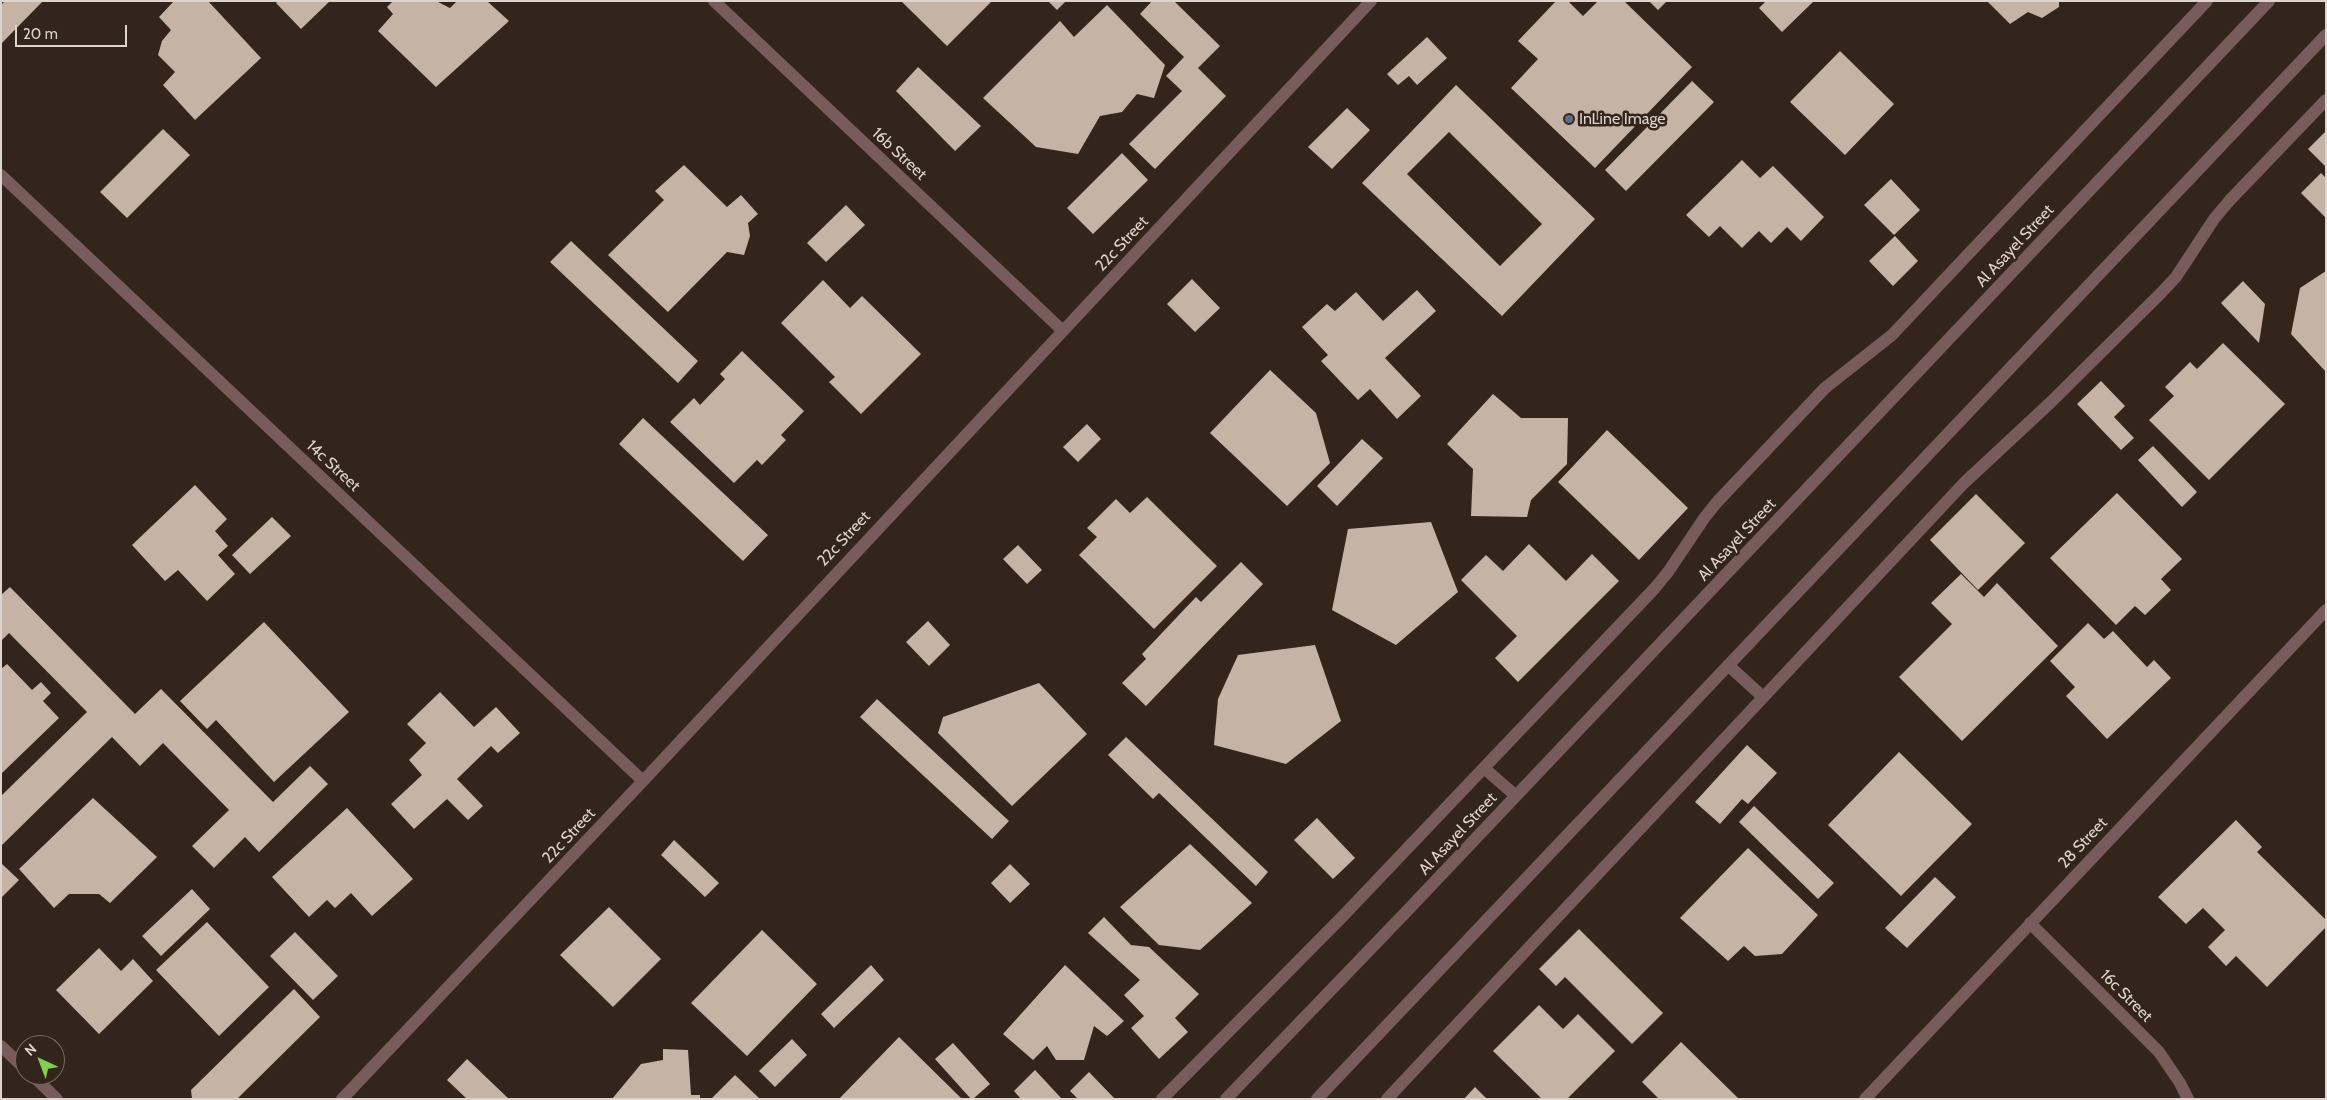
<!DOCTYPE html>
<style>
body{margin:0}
#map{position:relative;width:2327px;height:1100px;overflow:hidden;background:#33251b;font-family:Cabin,sans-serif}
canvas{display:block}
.frame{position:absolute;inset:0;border:2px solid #ded4ce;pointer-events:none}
.north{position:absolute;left:15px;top:1035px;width:50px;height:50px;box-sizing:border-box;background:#33251b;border:1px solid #776b63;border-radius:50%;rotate:317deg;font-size:14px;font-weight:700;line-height:20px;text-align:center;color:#ded4ce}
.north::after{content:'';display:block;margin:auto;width:18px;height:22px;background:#81d050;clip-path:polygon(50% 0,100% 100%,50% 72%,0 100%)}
.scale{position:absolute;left:15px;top:25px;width:112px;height:22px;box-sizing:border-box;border:2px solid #ded4ce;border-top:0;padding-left:6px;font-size:15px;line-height:18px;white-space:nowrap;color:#ded4ce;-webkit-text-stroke:4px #33251b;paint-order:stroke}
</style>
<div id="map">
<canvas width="2327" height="1100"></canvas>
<div class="frame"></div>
<div class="north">N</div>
<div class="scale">20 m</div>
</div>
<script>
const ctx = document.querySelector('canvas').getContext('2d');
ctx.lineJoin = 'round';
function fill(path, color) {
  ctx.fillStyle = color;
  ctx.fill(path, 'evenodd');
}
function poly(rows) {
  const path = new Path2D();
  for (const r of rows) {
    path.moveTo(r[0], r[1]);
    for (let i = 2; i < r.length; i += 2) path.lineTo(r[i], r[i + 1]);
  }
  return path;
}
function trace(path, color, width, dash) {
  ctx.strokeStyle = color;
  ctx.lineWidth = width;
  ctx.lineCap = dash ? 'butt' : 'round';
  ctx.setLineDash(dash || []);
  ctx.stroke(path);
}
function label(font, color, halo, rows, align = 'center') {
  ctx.font = font + ' Cabin,sans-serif';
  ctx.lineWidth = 5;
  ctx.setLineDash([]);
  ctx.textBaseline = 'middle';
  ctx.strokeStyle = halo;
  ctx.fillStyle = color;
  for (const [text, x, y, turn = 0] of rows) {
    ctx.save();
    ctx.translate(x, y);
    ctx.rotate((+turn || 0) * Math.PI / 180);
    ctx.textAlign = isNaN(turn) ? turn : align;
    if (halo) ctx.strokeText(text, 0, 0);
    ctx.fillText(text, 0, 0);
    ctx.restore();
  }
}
fill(poly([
 [5,1,43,1,1,44,1,5],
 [174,1,208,1,261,58,195,120,163,85,175,72,158,55,162,41,171,30,159,17],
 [278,1,330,1,301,29,276,3],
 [393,1,436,1,450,8,457,1,487,1,509,21,436,87,378,31,393,14,387,7],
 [901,1,992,1,947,46],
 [1048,1,1066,1,1057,10],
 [1152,1,1174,1,1220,46,1198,68,1226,96,1155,169,1129,144,1182,91,1166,76,1184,57,1140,14],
 [1556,1,1568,1,1583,16,1598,1,1624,1,1692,67,1595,168,1511,88,1538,59,1518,41],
 [1649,1,1667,1,1658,10],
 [1766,1,1814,1,1782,32,1759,8],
 [1987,1,2059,1,2059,7,2042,18,2028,12,2010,24],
 [1107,5,1165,65,1154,98,1137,94,1122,112,1100,116,1078,154,1036,147,983,98,1060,21,1074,37],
 [1427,37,1447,58,1417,85,1409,76,1398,85,1387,74],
 [1840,51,1894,104,1845,155,1790,102],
 [918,67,981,126,955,151,896,91],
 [1692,81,1714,102,1626,191,1605,170],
 [1456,85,1595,219,1502,316,1362,183],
 [1449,132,1542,224,1500,266,1407,174],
 [1347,108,1370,130,1332,169,1308,147],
 [163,129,190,155,127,218,100,192],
 [2326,131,2326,167,2308,149],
 [1122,153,1148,180,1093,234,1067,208],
 [1742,160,1760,178,1773,166,1824,217,1801,241,1787,227,1771,243,1759,231,1742,248,1720,226,1709,237,1686,215],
 [684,165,727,207,741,195,758,214,748,223,750,236,744,255,727,252,668,312,608,255,664,200,655,191],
 [2321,173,2326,178,2326,218,2301,193],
 [1891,179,1920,210,1894,235,1864,205],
 [846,205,865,225,826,262,807,243],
 [1895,236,1918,261,1893,286,1869,261],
 [571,241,698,361,678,383,550,262],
 [2326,271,2326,372,2291,334,2300,288],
 [1192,279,1220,308,1195,332,1167,304],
 [823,280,850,308,862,296,921,354,861,414,829,382,835,377,781,323],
 [2243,281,2265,304,2259,343,2221,303],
 [1417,290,1436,311,1385,358,1421,396,1397,419,1370,389,1358,400,1321,361,1328,355,1302,327,1327,304,1335,311,1356,292,1383,321],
 [2223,343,2285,404,2209,480,2149,420,2174,396,2165,387,2190,362,2197,369],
 [742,351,804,411,781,435,786,440,762,465,757,460,734,483,670,422,694,398,700,405,725,379,720,374],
 [1270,370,1316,413,1330,463,1287,506,1210,433],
 [2101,381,2125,406,2114,417,2134,438,2121,450,2077,404],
 [1493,394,1521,418,1568,418,1567,464,1531,500,1527,517,1471,516,1473,469,1447,444],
 [643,418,768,535,743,561,619,444],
 [1087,424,1101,439,1078,462,1063,447],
 [1607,430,1688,508,1639,560,1558,482],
 [1362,439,1383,458,1337,506,1317,486],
 [2153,446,2197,492,2182,507,2138,460],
 [195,485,227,519,215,531,228,546,218,555,235,574,207,601,178,570,165,581,132,545],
 [2117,493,2182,559,2161,579,2171,590,2145,615,2135,606,2116,625,2050,558],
 [1976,494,2025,543,1978,590,1930,540],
 [1147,497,1217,566,1154,629,1079,555,1097,537,1087,528,1116,499,1130,513],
 [272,517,291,536,250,574,232,555],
 [1431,522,1458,592,1396,645,1332,610,1348,529],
 [1529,544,1566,581,1592,554,1619,581,1518,682,1495,658,1517,636,1461,580,1486,555,1503,571],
 [1018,545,1042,570,1027,584,1003,559],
 [1241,562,1263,584,1146,706,1122,683,1146,659,1142,654,1196,597,1201,602],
 [1961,574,1984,597,1997,583,2058,646,1962,741,1899,677,1952,624,1931,603],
 [10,587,135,714,161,689,273,802,310,766,328,784,259,852,245,837,214,868,192,846,229,810,163,743,140,766,112,737,1,846,1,796,87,712,9,633,1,641,1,595],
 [928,621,950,645,929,666,906,642],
 [264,622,349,712,274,782,216,720,207,729,180,701],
 [2088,623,2104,639,2113,631,2147,667,2154,660,2171,678,2107,739,2066,696,2075,687,2050,661],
 [1315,645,1341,721,1286,764,1214,745,1218,699,1238,655],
 [7,664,32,690,41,682,51,693,43,701,59,718,2,773,1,669],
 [1039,683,1087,734,1012,806,938,733,943,717],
 [440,692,474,727,496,707,520,733,498,753,491,746,457,779,483,806,468,820,447,799,414,829,391,804,422,775,409,760,426,743,407,724],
 [877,699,1009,821,992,839,860,717],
 [1126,737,1268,872,1256,886,1159,793,1153,799,1108,755],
 [1747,745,1777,773,1748,804,1742,799,1720,824,1695,802],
 [1899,752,1972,824,1901,896,1828,825],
 [93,798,157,857,110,903,99,894,69,894,54,908,19,869],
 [1754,806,1834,883,1818,899,1739,822],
 [347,808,413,879,372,916,351,893,335,908,327,900,309,917,272,877],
 [1317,818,1355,858,1333,879,1294,840],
 [2236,820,2262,847,2257,852,2326,920,2326,927,2267,987,2236,956,2226,966,2208,947,2225,930,2203,908,2186,924,2158,897],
 [674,840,719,883,705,897,661,855],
 [1190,844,1252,903,1200,950,1159,945,1120,907],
 [1748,848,1818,915,1782,954,1755,956,1744,946,1728,961,1680,918],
 [1,863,19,880,1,898],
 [1010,864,1030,884,1010,903,991,883],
 [1935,877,1956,897,1907,948,1885,928],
 [192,889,210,909,161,956,142,936],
 [609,907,661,959,613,1007,560,955],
 [1104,917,1131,945,1149,947,1199,994,1175,1018,1188,1032,1159,1059,1131,1028,1144,1016,1124,995,1140,980,1088,933],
 [207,922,269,987,219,1036,156,970],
 [1579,929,1663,1013,1632,1044,1565,977,1556,986,1539,969],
 [762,930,817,984,747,1056,691,1003],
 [295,932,338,976,313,1000,270,956],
 [99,948,121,971,133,959,153,981,99,1034,56,990],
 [871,965,884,980,834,1028,821,1014],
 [1065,965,1124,1021,1107,1036,1094,1026,1084,1060,1056,1060,1047,1046,1033,1060,1003,1034],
 [294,989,320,1017,237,1099,192,1099,191,1090],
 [1539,1005,1563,1029,1578,1014,1615,1051,1567,1099,1542,1099,1493,1051],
 [899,1037,962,1099,839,1099],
 [792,1039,807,1055,775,1087,759,1071],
 [1681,1042,1739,1099,1659,1099,1642,1082],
 [953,1043,990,1084,973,1099,971,1099,935,1059],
 [663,1049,688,1050,691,1095,700,1095,700,1099,612,1099,641,1064,663,1060],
 [467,1059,509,1099,467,1099,447,1080],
 [1035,1070,1062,1099,1021,1099,1014,1091],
 [1089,1072,1115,1099,1078,1099,1070,1091],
 [735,1075,760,1099,711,1099],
 [1475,1087,1487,1099,1464,1099]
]), '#c5b4a6');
trace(poly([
 [714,1,1063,331],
 [1,175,643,781],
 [1728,665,1763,697],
 [1484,768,1516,796],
 [2030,923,2159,1052,2180,1083,2188,1099],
 [1,1046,25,1069],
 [32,1075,57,1099],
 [342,1099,643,781,1371,1],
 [1162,1099,1343,916,1654,589,1668,572,1705,517,1718,501,1825,388,1892,335,2207,1],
 [1226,1099,1406,912,2269,1],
 [1317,1099,2326,35],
 [1387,1099,1964,483,2051,402,2161,293,2176,277,2214,219,2230,200,2326,100],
 [1865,1099,2326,610]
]), '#775c5b', 12);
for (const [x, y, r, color] of [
 [1569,119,5,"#5c6f8a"]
]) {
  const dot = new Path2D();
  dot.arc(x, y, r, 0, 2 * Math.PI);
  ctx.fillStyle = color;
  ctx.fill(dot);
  trace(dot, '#33251b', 2);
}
label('16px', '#ded4ce', '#33251b', [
 ["InLine Image",1579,119]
], 'left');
label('16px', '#ded4ce', '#33251b', [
 ["16b Street",899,154,43],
 ["22c Street",1122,244,-47],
 ["Al Asayel Street",2015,246,-47],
 ["14c Street",333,466,43],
 ["22c Street",844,539,-47],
 ["Al Asayel Street",1737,540,-47],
 ["Al Asayel Street",1458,834,-47],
 ["22c Street",569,836,-47],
 ["28 Street",2083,843,-47],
 ["16c Street",2126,996,45]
]);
</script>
